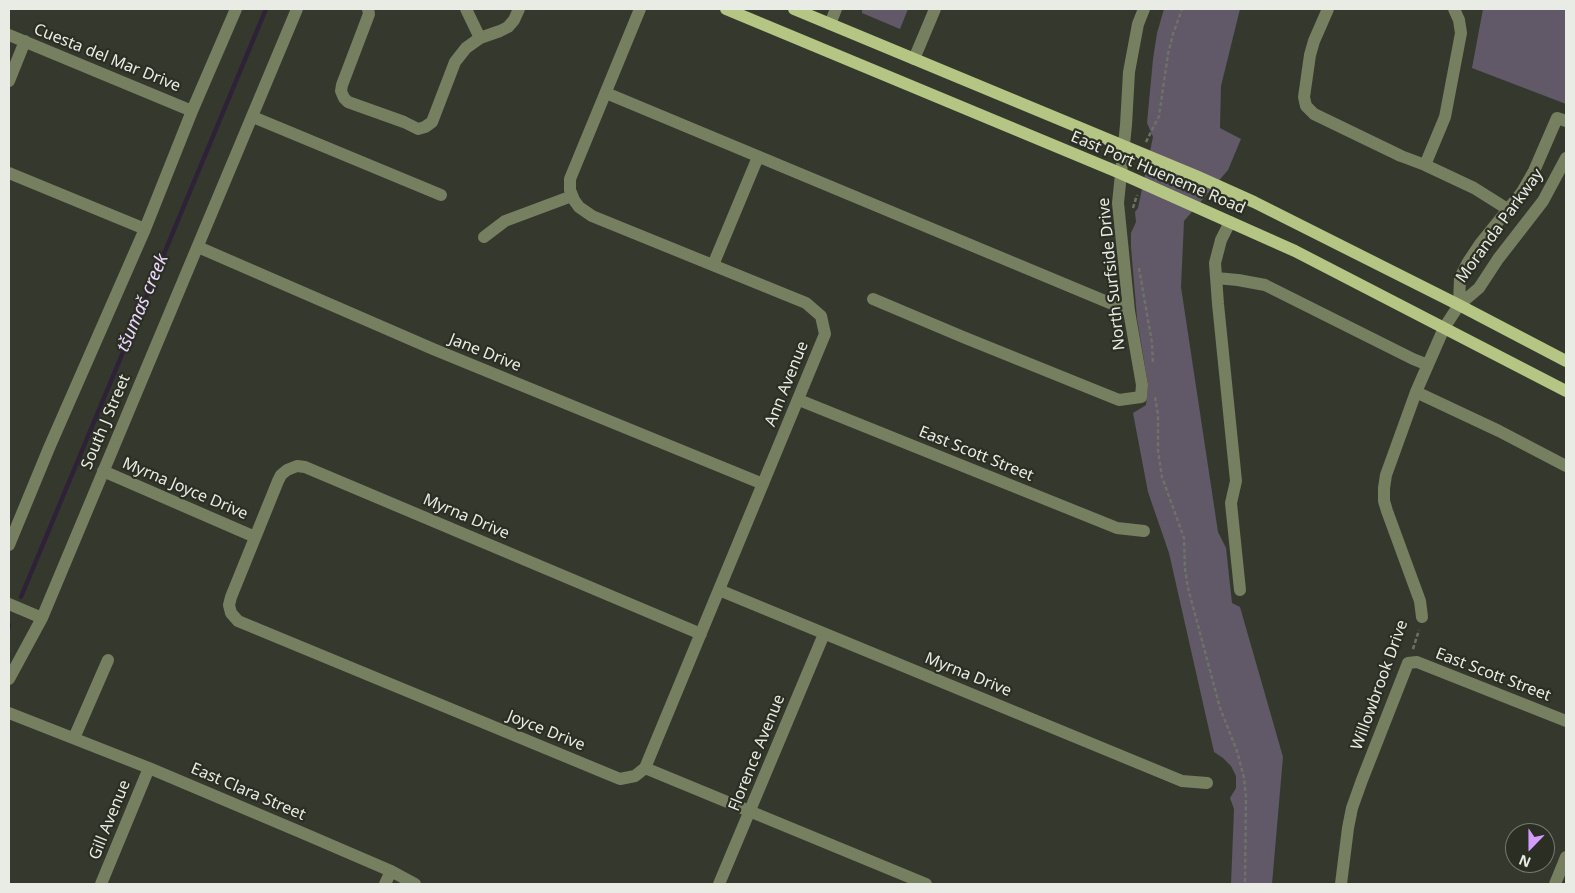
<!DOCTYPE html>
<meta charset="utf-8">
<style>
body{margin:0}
#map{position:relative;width:1575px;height:893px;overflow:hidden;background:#35392d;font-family:"Noto Sans",sans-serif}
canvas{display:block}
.frame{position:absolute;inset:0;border:10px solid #e9ece4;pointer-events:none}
.north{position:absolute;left:1505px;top:823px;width:50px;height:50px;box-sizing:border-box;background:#2b2f23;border:1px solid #777b70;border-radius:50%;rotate:202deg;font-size:14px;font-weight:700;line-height:20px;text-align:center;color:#e9ece4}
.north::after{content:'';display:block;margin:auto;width:18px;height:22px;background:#d49cfc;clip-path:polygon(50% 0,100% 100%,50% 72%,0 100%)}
</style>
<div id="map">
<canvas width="1575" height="893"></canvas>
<div class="frame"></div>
<div class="north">N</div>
</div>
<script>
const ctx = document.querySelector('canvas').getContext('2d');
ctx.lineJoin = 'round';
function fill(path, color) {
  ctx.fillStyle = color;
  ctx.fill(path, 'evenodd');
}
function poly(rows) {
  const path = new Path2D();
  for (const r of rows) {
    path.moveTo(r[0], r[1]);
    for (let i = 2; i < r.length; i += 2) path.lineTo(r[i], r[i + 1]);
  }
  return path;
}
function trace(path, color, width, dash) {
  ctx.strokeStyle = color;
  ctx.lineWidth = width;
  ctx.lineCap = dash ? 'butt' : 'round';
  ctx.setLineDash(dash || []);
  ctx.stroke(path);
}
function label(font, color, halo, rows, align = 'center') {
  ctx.font = font + ' "Noto Sans",sans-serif';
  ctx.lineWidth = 4.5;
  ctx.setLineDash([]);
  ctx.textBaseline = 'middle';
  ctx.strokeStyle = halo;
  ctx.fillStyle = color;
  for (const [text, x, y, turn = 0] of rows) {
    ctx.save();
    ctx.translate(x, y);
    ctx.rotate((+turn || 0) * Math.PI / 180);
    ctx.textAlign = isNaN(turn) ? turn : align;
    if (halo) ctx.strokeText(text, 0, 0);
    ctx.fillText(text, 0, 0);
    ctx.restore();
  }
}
fill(poly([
 [862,9,908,9,900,29,862,13],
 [1164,9,1240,9,1221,86,1220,128,1241,139,1228,170,1184,221,1181,287,1218,532,1226,548,1232,603,1240,607,1283,757,1272,884,1231,884,1234,809,1230,798,1236,788,1236,776,1231,766,1223,758,1214,752,1169,553,1148,492,1133,413,1146,405,1148,385,1137,318,1131,247,1131,233,1136,222,1135,212,1138,208,1153,137,1147,123,1153,59,1157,33],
 [1483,9,1566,9,1566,104,1472,68]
]), '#615868');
trace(poly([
 [21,597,266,9],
 [9,627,9,625]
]), '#2f2138', 4.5);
trace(poly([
 [1146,142,1159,116,1168,54,1173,34,1182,9],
 [1133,208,1137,195],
 [1139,268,1152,343,1153,364],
 [1155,397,1158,415,1158,451,1162,477,1184,538,1185,569,1188,588,1220,708,1237,751,1244,778,1246,797,1245,884],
 [1413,649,1419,630]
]), '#6e7167', 2.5, [4, 2.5]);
trace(poly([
 [368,9,369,14,342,85,341,91,344,98,348,102,404,122,418,129,425,127,432,122,455,62,466,48,480,38,500,31,508,27,514,20,519,9],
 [466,9,480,38],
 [640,9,570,179,570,190,574,200,579,207,592,216,806,303,821,316,825,334,645,768],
 [1328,9,1314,41,1310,55,1304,97,1306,106,1314,114,1401,156,1425,165,1474,188,1509,210],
 [830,24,836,9],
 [9,35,192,111],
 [914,59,935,9],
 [9,81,25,41],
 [606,93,1129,311],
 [253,117,441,195],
 [1425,165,1445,117,1461,33,1459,20,1454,9],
 [9,173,145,229],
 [1230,222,1221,240,1215,263,1218,304,1236,481,1231,503,1240,590],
 [484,237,505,221,572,196],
 [198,247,433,349,763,484],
 [713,265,758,157],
 [1216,278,1238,280,1265,285,1413,359,1428,365],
 [873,299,963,337,1119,400,1141,397,1142,385,1129,311,1118,203,1126,125,1129,72,1138,24,1144,9],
 [1459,305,1460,278,1468,262,1480,244,1522,192,1534,171,1557,118,1566,121],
 [1416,392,1499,431,1566,466],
 [799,400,1117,528,1144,531],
 [103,471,255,537],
 [9,545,49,448,145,229,192,111,236,9],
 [719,590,1182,781,1207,783],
 [9,604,42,618],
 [1422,617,1420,601,1387,511,1384,501,1384,488,1386,475,1416,392,1444,328,1459,305,1479,288,1498,259,1543,201,1566,158],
 [701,634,305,467,297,466,287,470,281,475,278,481,231,597,229,605,231,613,238,621,620,779,635,776,645,768,926,884],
 [9,679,42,618,297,9],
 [9,713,149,768,305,834,391,871,415,884],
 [74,738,108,660],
 [101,884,149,768],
 [385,884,391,871],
 [719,884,824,634],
 [1341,884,1348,828,1352,808,1362,780,1408,663,1417,662,1566,721],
 [1555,884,1566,857]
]), '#767f5f', 12);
trace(poly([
 [726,9,1120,173,1295,251,1566,391],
 [794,9,1196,176,1254,202,1459,305,1566,361]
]), '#b4c584', 12);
label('16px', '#e9ece4', '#2b2f23', [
 ["Cuesta del Mar Drive",107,58,22],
 ["East Port Hueneme Road",1158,173,23],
 ["Moranda Parkway",1500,226,-54],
 ["North Surfside Drive",1112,274,-96],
 ["Jane Drive",485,353,22],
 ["Ann Avenue",787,384,-68],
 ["South J Street",106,422,-67],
 ["East Scott Street",976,454,22],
 ["Myrna Joyce Drive",185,489,23],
 ["Myrna Drive",466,517,23],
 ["Myrna Drive",968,675,22],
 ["East Scott Street",1493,675,21],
 ["Willowbrook Drive",1380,685,-70],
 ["Joyce Drive",546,731,22],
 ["Florence Avenue",757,753,-68],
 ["East Clara Street",248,792,23],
 ["Gill Avenue",110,820,-68]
]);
label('italic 18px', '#edd6ff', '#2b2f23', [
 ["tšumaš creek",143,303,-67]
]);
</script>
